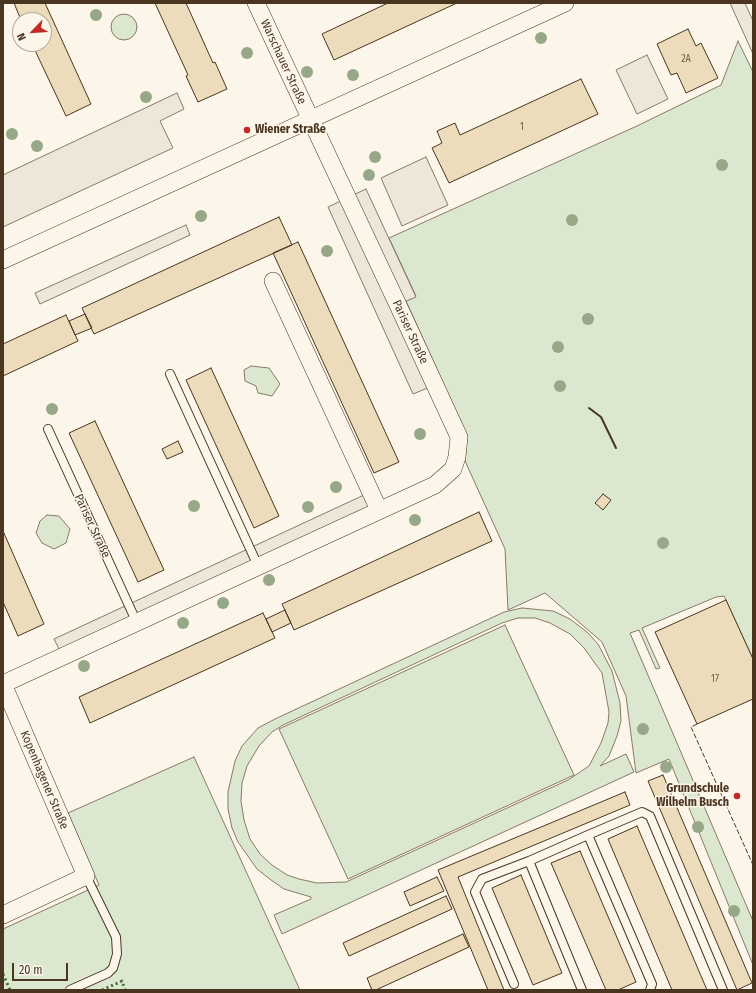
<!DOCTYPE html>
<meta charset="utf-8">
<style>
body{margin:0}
#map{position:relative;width:756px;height:993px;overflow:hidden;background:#fbf6e9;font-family:"Fira Sans Condensed",sans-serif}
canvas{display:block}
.frame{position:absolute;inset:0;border:4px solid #4a3520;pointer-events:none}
.north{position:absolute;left:12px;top:12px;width:40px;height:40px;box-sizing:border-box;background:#fbf6e9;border:1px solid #b4a999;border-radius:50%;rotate:245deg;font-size:11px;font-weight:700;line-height:16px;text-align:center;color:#4a3520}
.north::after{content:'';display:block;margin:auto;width:14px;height:18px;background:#c62828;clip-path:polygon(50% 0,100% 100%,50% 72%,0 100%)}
.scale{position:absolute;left:12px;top:963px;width:56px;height:18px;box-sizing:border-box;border:2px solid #4a3520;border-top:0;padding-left:5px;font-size:12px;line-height:14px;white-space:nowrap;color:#4a3520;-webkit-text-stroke:3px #fbf6e9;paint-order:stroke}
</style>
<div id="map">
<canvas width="756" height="993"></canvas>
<div class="frame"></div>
<div class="north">N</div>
<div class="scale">20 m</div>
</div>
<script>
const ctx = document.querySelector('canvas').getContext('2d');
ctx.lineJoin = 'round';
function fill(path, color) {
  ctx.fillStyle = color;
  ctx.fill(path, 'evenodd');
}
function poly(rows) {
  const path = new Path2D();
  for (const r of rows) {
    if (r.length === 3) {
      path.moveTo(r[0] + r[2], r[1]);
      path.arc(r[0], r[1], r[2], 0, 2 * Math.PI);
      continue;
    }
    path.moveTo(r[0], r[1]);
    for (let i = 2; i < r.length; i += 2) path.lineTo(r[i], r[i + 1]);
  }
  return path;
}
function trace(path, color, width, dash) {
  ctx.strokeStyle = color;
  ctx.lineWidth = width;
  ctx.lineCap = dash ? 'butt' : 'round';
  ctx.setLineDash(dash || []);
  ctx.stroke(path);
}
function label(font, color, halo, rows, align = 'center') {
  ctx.font = font + ' "Fira Sans Condensed",sans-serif';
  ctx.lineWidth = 3;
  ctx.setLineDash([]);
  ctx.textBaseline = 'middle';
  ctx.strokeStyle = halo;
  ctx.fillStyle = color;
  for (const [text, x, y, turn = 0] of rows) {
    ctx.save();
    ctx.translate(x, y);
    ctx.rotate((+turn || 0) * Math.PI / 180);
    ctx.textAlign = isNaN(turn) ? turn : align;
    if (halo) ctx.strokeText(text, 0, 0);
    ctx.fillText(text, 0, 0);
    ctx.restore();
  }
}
const green = poly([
 [124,27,13],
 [738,41,753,72,753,659,724,596,716,597,642,628,660,668,656,669,639,630,630,633,753,921,753,965,669,759,636,773,626,696,602,642,545,593,508,610,505,549,465,461,467,436,406,301,416,296,389,238,637,126,721,85,738,41],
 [251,366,269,368,280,384,272,396,258,393,256,386,245,381,244,370,251,366],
 [47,515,59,516,70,529,66,543,54,549,42,543,36,533,40,521,47,515],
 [522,608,553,611,570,619,587,632,598,644,612,671,620,703,621,721,617,736,609,756,600,766,626,754,634,772,282,934,274,915,311,899,311,897,284,889,271,880,257,869,238,842,232,828,228,809,228,792,235,761,242,746,258,728,275,719,504,612,522,608],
 [518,618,535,618,550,623,570,634,584,648,602,673,609,712,608,723,601,743,589,766,568,780,346,882,317,883,299,879,287,875,272,865,260,854,250,839,244,820,241,801,242,783,247,766,259,746,272,732,283,725,502,623,518,618],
 [505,625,574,775,348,879,279,729,505,625],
 [194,757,300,990,3,990,3,929,99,885,68,813,194,757]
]);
fill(green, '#dce7d0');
trace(green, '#887966', 1);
const parking = poly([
 [730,3,745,3,753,21,753,54,730,3],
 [647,55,668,99,637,114,616,70,647,55],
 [177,93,184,109,160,121,173,148,3,227,3,175,177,93],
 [426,157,448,205,402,226,381,178,426,157],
 [366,189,416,297,399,304,435,385,413,394,328,207,366,189],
 [186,225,190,235,40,304,35,293,186,225],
 [364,495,373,513,63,657,54,639,364,495]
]);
fill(parking, '#ede7d9');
trace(parking, '#887966', 1);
const building = poly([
 [14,3,45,3,91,104,66,116,32,44,44,44,44,20,21,20,14,3],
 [155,3,186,3,213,63,215,62,227,89,198,102,186,76,188,75,155,3],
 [388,3,457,3,334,60,322,34,388,3],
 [688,29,696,46,701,43,718,78,686,93,677,73,671,75,657,44,688,29],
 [581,79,598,114,449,183,432,148,442,143,437,131,455,123,460,135,581,79],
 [279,217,292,245,94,334,82,308,279,217],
 [298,242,399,462,374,473,273,253,298,242],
 [85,314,92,328,75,335,69,321,85,314],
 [66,315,78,341,3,376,3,344,66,315],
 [211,368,279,516,254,528,186,380,211,368],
 [95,421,164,570,138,582,69,433,95,421],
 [178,441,183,452,167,459,162,449,178,441],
 [603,494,611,500,603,510,595,503,603,494],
 [479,512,492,541,294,630,282,604,479,512],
 [3,531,44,624,18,636,3,602,3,531],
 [726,600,753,659,753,699,697,724,655,632,726,600],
 [285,610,291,623,272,632,266,619,285,610],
 [263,613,275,638,90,723,79,697,263,613],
 [663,775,752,983,737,990,648,781,663,775],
 [625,792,630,805,458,877,504,990,488,990,438,870,625,792],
 [637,826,707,990,672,990,608,839,637,826],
 [580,851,636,982,618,990,606,990,551,863,580,851],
 [521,875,562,973,533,985,492,888,521,875],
 [437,877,444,891,410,906,404,892,437,877],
 [446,896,452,909,349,956,343,943,446,896],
 [463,934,469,947,376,990,372,990,367,978,463,934]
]);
fill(building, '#ecdcbc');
trace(building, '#4a3520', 1);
const service = poly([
 [170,374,258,566],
 [48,429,137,623],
 [529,861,582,990],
 [514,984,475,892,482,879,529,861,588,835],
 [70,990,108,973,113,968,117,954,116,937,86,876],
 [650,990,652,984,588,835,642,812,650,816,723,990]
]);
const minor = poly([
 [3,260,565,3],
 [273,281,379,510],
 [3,915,86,876,3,684,435,485,453,469,457,457,459,437,398,305,256,3]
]);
trace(service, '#4a3520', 10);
trace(minor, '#4a3520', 18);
trace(service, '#fbf6e9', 8);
trace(minor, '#fbf6e9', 17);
trace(poly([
 [3,974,10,990],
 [102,990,122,981,125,990]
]), '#436837', 3, [2, 3]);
trace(poly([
 [697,724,691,727,753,865]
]), '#4a3520', 1, [5, 2]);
trace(poly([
 [589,408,601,417,616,448]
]), '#4a3520', 2);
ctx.fillStyle = '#96a887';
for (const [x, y] of [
 [96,15],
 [541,38],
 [247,53],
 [307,72],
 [353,75],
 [146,97],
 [12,134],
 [37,146],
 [375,157],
 [722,165],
 [369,175],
 [201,216],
 [572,220],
 [327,251],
 [588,319],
 [558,347],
 [560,386],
 [52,409],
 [420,434],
 [336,487],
 [194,506],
 [308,507],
 [415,520],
 [663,543],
 [269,580],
 [223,603],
 [183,623],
 [84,666],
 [643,729],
 [666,767],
 [698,827],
 [734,911]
]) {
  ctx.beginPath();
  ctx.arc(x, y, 6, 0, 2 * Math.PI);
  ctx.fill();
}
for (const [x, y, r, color] of [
 [247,130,4,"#c62828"],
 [737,796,4,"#c62828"]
]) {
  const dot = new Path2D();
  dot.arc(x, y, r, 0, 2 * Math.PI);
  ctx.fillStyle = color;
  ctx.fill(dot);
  trace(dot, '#fbf6e9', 1.5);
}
label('10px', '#725f47', null, [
 ["2A",686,59],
 ["1",522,127],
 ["17",715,679]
]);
label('12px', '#4a3520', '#fbf6e9', [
 ["Warschauer Straße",283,62,65],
 ["Pariser Straße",410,332,65],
 ["Pariser Straße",92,526,65],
 ["Kopenhagener Straße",44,780,67]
]);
label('bold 12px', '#4a3520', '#fbf6e9', [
 ["Wiener Straße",255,130],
 ["Grundschule",729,789,"right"],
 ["Wilhelm Busch",729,803,"right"]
], 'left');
</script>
